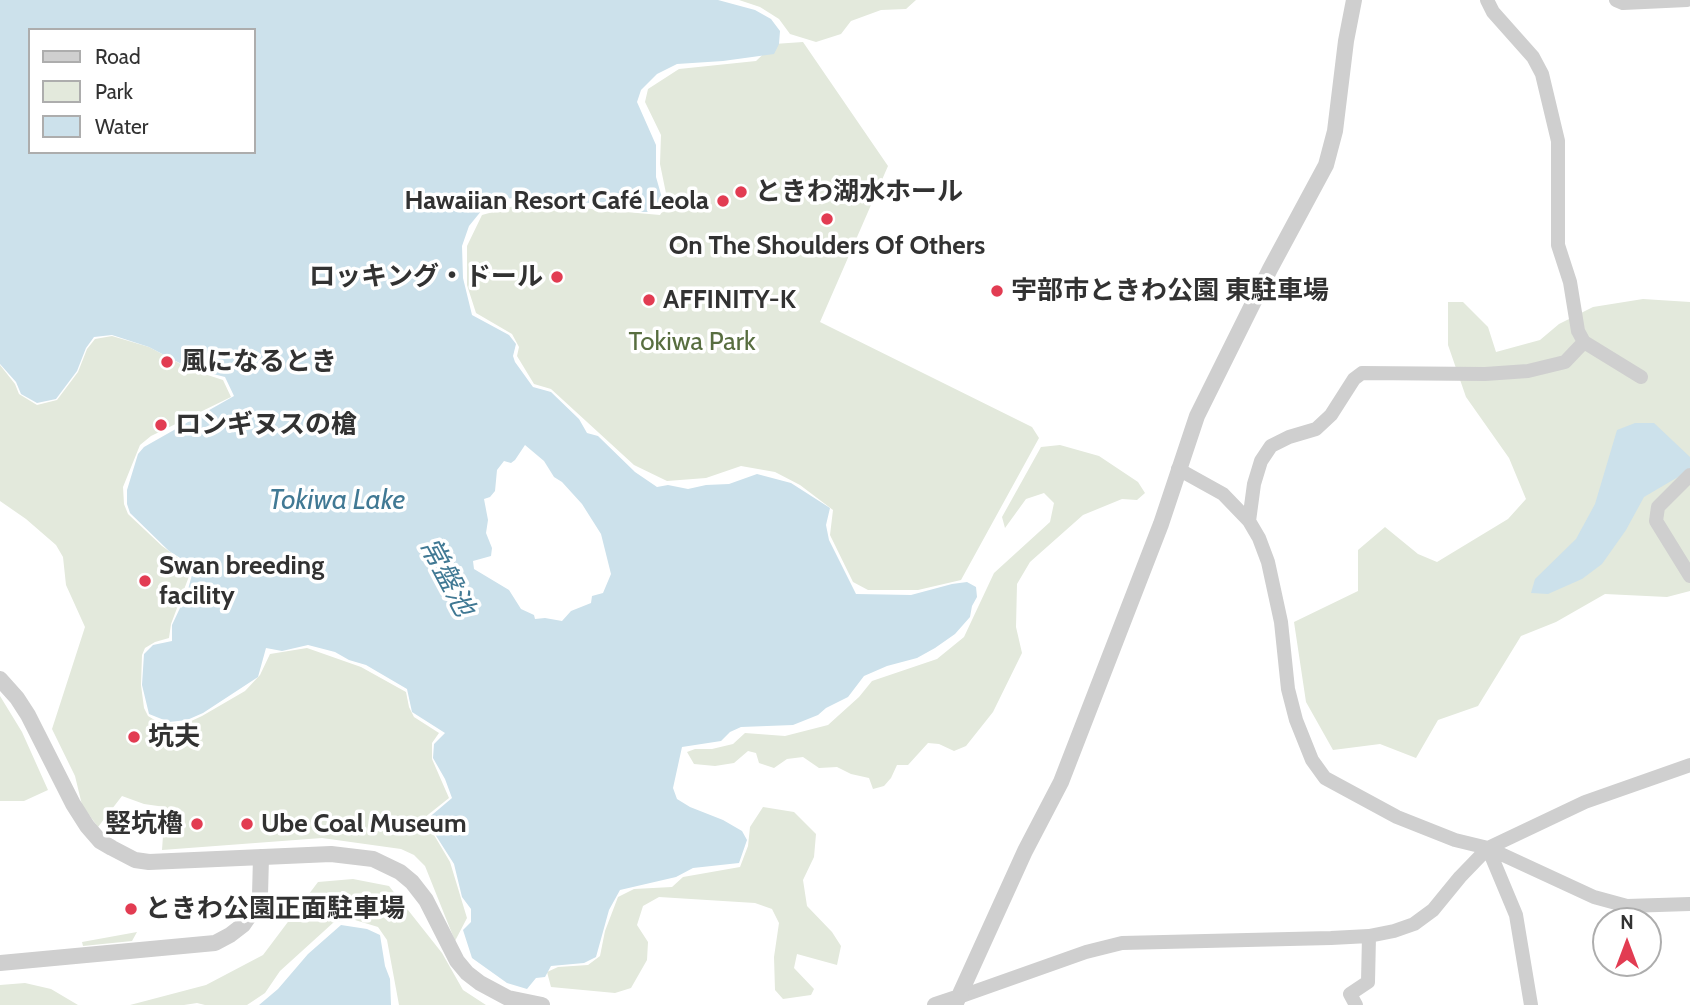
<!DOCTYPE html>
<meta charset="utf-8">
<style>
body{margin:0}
#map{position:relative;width:1690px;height:1005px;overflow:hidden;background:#fff;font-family:Cabin,sans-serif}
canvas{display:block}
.legend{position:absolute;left:28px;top:28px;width:228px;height:126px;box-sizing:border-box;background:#fff;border:2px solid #adadad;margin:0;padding:9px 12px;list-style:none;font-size:21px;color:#323232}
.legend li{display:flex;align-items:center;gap:14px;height:35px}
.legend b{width:35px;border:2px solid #adadad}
.north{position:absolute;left:1592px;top:907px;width:70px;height:70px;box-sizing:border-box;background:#fff;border:2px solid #adadad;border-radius:50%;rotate:0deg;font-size:19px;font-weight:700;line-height:28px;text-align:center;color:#323232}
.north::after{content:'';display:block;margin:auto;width:24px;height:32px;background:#e23c52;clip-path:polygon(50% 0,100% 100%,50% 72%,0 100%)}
</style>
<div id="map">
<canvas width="1690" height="1005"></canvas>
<ul class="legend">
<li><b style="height:9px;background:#cfcfcf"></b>Road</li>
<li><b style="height:19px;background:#e3e9dc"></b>Park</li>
<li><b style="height:19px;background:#cce1eb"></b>Water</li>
</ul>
<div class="north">N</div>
</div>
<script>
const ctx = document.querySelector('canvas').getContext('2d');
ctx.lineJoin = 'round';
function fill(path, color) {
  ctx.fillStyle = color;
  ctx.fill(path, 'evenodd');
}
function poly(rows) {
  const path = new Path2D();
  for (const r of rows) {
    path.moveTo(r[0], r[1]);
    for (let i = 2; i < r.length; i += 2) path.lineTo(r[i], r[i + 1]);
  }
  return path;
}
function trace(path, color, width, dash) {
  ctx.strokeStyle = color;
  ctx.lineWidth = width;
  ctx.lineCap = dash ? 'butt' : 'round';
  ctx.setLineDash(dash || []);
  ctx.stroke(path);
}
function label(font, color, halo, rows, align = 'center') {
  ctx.font = font + ' Cabin,"Noto Sans JP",sans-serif';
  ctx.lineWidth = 7;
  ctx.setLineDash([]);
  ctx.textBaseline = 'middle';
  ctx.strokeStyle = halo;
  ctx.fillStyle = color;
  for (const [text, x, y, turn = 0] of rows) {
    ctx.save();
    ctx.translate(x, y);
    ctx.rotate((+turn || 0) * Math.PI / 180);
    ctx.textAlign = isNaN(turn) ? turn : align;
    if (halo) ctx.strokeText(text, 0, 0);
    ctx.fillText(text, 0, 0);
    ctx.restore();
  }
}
fill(poly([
 [739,0,916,0,906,9,881,10,851,21,841,34,816,42,790,34,779,19,760,7],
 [803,42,888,166,820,322,1032,427,1039,438,961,580,918,590,868,590,853,582,830,535,833,510,800,485,775,472,741,466,706,478,667,481,634,465,551,389,534,384,517,356,519,347,512,334,476,313,467,285,467,246,482,215,525,203,660,215,668,203,660,164,661,135,645,102,648,89,679,69,756,61,774,44],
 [1643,299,1690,302,1690,591,1667,597,1605,594,1556,622,1521,636,1478,706,1438,720,1416,758,1380,744,1333,750,1306,702,1294,622,1358,591,1358,550,1385,527,1418,554,1437,562,1508,519,1526,499,1509,458,1466,397,1448,345,1448,302,1463,302,1488,327,1496,352,1540,340,1559,324,1593,307],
 [112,336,149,347,192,370,223,380,231,397,151,436,140,445,123,487,124,504,128,514,162,546,189,566,191,571,171,624,169,638,155,642,145,648,142,655,141,685,144,708,148,716,158,722,169,723,187,723,202,716,245,691,260,675,270,654,307,648,361,667,406,692,409,707,414,717,439,733,432,743,432,759,449,798,424,818,450,862,467,918,455,941,425,866,414,855,401,849,322,838,162,850,165,807,144,804,122,796,98,827,82,805,75,776,52,729,85,627,66,585,63,557,56,545,26,519,0,501,0,365,15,384,19,394,37,405,57,400,78,372,87,349,95,339],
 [1060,445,1099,456,1138,482,1145,493,1137,500,1122,499,1083,515,1030,562,1017,584,1016,627,1022,653,993,712,966,746,954,751,939,744,928,743,908,765,897,765,891,778,884,786,873,789,869,778,851,774,837,767,819,768,803,757,787,759,774,768,759,763,756,753,748,751,734,763,715,766,694,764,687,752,695,749,712,749,733,744,745,733,785,736,828,725,859,697,872,681,937,659,964,637,994,573,1050,522,1054,503,1044,493,1026,499,1005,528,1002,517,1041,447],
 [0,696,22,732,48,790,24,801,0,801],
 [763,807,794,812,816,834,814,857,803,880,807,906,832,932,841,946,837,965,797,954,794,968,814,989,811,995,783,999,775,990,774,957,779,923,772,909,755,903,659,897,643,906,637,925,648,942,647,960,631,988,615,993,551,987,547,972,558,967,588,965,600,956,605,931,618,897,634,889,672,887,683,877,740,867,748,846,750,827],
 [353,879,389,886,442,953,463,990,486,1005,399,1005,387,940,378,927,355,920,334,922,280,971,265,993,247,1005,205,1005,197,1003,184,1005,130,1005,206,985,263,955,318,882],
 [137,932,132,941,83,946,82,942],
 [25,983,51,989,78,1005,0,1005,0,985]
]), '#e3e9dc');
fill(poly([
 [0,0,718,0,755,10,771,19,780,31,779,44,774,54,723,61,677,64,657,74,641,90,637,102,656,145,656,177,664,205,653,212,643,212,577,201,525,197,503,199,491,203,482,210,469,226,462,246,463,278,472,315,509,335,516,344,513,356,515,362,533,387,551,392,579,419,587,433,598,436,635,472,657,487,668,485,688,489,706,485,729,484,757,474,791,483,830,508,826,525,829,540,856,594,911,595,952,584,967,582,976,587,977,597,972,606,970,617,955,634,935,648,917,658,887,666,864,676,848,697,826,708,818,715,793,725,741,727,730,732,721,741,682,747,673,788,677,799,690,807,723,820,742,831,747,840,739,863,693,868,676,877,620,890,609,910,596,957,584,963,551,966,545,977,536,978,527,989,507,983,472,958,463,930,471,922,471,909,462,897,454,864,426,820,452,798,445,779,433,758,434,744,445,733,412,712,407,689,366,665,349,660,335,652,308,645,282,651,266,648,258,677,203,713,187,720,169,722,149,714,142,685,144,654,153,645,172,641,172,625,187,593,193,571,185,561,169,551,130,513,127,504,127,490,138,454,144,447,234,396,225,377,189,368,149,347,112,335,94,337,86,348,77,371,56,399,37,403,21,394,16,382,0,364],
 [30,30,254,30,254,152,30,152],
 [525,445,544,461,554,477,562,482,582,504,601,534,611,574,603,593,592,596,591,603,571,611,562,621,545,618,535,619,534,615,521,609,509,590,474,569,473,561,491,556,492,548,486,533,488,520,484,499,490,497,495,491,497,470,504,461,511,463,515,460],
 [1635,423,1654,423,1690,457,1690,470,1644,497,1626,530,1602,564,1582,579,1548,594,1531,593,1535,579,1576,539,1595,504,1617,430],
 [341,925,367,929,380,935,385,966,390,979,391,1005,259,1005,278,989,308,954]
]), '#cce1eb');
trace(poly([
 [1487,0,1493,12,1533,57,1542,74,1558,141,1558,245,1570,282,1578,331,1584,342,1641,377],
 [1616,0,1623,3,1687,0],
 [1178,469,1223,494,1249,521,1259,538,1268,562,1281,622,1288,689,1296,720,1312,760,1325,778,1397,817,1455,840,1488,848,1594,897,1627,906,1690,904],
 [1690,475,1658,507,1656,521,1690,576],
 [1249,521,1254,484,1261,461,1271,446,1289,437,1316,429,1331,415,1354,379,1362,373,1485,374,1528,371,1565,362,1584,342],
 [1488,848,1516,915,1531,1005],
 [959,997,1086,952,1122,943,1331,938,1369,936,1394,931,1414,924,1433,910,1460,877,1488,848,1585,802,1690,765],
 [1356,1005,1350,994,1368,982,1369,936]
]), '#cfcfcf', 14);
trace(poly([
 [0,679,17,698,28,715,73,804,87,826,100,841,112,848,135,860,149,862,331,854,373,859,400,872,412,882,426,900,457,961,467,973,480,983,508,998,542,1005],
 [0,963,215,943,230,935,243,925,254,909,260,895,261,857],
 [935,1005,959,997],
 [955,1005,1025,851,1061,782,1161,524,1197,416,1270,269,1326,165,1335,131,1346,41,1354,0]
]), '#cfcfcf', 16);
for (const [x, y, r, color] of [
 [741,192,7,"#e23c52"],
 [723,201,7,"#e23c52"],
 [827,219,7,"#e23c52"],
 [557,277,7,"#e23c52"],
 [997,291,7,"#e23c52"],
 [649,300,7,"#e23c52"],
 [167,362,7,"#e23c52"],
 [161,425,7,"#e23c52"],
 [145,581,7,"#e23c52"],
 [134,737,7,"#e23c52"],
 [197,824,7,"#e23c52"],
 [247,824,7,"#e23c52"],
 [131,909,7,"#e23c52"]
]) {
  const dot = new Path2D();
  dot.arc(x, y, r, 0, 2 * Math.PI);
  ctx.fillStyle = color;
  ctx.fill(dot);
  trace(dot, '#fff', 2.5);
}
label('bold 26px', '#323232', '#fff', [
 ["ときわ湖水ホール",755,192],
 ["Hawaiian Resort Café Leola",709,201,"right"],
 ["On The Shoulders Of Others",827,246,"center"],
 ["ロッキング・ドール",543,277,"right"],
 ["宇部市ときわ公園 東駐車場",1011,291],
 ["AFFINITY-K",663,300],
 ["風になるとき",181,362],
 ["ロンギヌスの槍",175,425],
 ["Swan breeding",159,566],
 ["facility",159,596],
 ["坑夫",148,737],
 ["竪坑櫓",183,824,"right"],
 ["Ube Coal Museum",261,824],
 ["ときわ公園正面駐車場",145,909]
], 'left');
label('26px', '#586e40', '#fff', [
 ["Tokiwa Park",692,342]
]);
label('italic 28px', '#417994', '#fff', [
 ["Tokiwa Lake",337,501],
 ["常盤池",446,577,62]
]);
</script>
